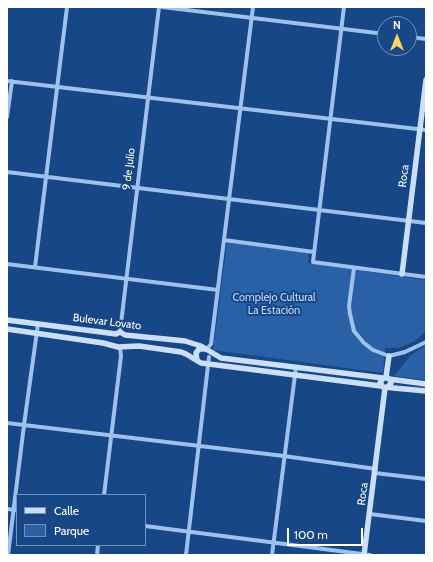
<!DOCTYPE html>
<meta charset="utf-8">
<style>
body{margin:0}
#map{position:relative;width:433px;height:562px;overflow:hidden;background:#174787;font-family:Cabin,sans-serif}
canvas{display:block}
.frame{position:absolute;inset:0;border:8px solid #fff;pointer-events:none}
.legend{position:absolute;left:16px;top:494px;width:130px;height:52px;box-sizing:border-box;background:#174787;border:1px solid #7491b7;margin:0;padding:5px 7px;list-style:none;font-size:12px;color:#fff}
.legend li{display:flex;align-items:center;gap:8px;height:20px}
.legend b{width:20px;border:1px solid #7491b7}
.north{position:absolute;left:377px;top:16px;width:40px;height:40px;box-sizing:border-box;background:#174787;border:1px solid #7491b7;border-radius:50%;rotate:0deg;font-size:11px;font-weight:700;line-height:16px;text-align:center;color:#fff}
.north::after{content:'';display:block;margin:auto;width:14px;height:18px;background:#ffd25a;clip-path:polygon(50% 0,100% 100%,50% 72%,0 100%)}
.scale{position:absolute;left:287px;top:528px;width:76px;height:18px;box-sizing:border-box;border:2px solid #fff;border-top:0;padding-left:5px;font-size:12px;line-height:14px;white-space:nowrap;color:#fff;-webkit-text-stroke:3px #174787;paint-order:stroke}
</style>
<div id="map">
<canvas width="433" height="562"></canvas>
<div class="frame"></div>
<ul class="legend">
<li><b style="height:5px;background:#cbdefa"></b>Calle</li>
<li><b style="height:11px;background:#2a60a5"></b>Parque</li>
</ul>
<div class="north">N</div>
<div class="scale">100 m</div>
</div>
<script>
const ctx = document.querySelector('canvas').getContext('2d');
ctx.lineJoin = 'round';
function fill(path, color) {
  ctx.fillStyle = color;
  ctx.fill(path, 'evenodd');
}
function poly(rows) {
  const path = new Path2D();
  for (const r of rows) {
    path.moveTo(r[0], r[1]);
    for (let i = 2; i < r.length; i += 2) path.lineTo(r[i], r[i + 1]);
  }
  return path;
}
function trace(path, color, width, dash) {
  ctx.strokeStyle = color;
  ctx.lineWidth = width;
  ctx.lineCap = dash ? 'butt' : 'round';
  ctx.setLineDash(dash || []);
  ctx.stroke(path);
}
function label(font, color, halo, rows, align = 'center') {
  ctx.font = font + ' Cabin,sans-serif';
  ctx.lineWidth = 4;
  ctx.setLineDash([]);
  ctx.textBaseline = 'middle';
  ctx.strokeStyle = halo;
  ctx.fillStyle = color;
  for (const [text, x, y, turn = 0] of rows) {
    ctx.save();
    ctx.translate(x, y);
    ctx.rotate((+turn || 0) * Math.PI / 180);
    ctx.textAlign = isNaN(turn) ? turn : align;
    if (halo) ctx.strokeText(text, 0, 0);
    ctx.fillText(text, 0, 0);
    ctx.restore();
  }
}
fill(poly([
 [227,242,309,253,308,263,426,280,426,331,415,341,399,348,385,348,383,373,213,350],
 [426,345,426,380,394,376,410,356]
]), '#2a60a5');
trace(poly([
 [162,7,385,34],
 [344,7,313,262,426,277],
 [409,37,426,39],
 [7,81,426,130],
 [7,117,12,81],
 [7,172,426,223],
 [224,240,314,252],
 [7,264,218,290],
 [35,267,67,7],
 [354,268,349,306,350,314,354,331,364,343,373,350,389,356,405,352,426,342],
 [120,332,159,7],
 [206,350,211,344,253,7],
 [7,423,284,456,376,469],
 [375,473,426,479],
 [104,495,121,356,120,347],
 [7,509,17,510],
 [370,514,426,521],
 [145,526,370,555],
 [8,555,24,425,38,324],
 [97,555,98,545],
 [186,555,209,357],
 [272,555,296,367]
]), '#9ec1ed', 4);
trace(poly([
 [402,274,426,80],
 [7,320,101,332,116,334,120,332,125,335,185,341,201,346,221,358,383,378],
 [7,329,103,343,118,347,139,346,181,352,186,354,201,363,381,386],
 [197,360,196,353,199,349,204,349],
 [386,377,389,356],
 [389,379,426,384],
 [388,387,391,383,390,380,388,378,383,378,380,383,383,387,426,391],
 [364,555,385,388]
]), '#cbdefa', 5.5);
label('11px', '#fff', '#174787', [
 ["9 de Julio",129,169,-83],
 ["Roca",404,176,-83],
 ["Bulevar Lovato",107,322,7],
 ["Roca",363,494,-83]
]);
label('11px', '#c3dbfa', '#174787', [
 ["Complejo Cultural",274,298],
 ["La Estación",274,311]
]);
</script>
